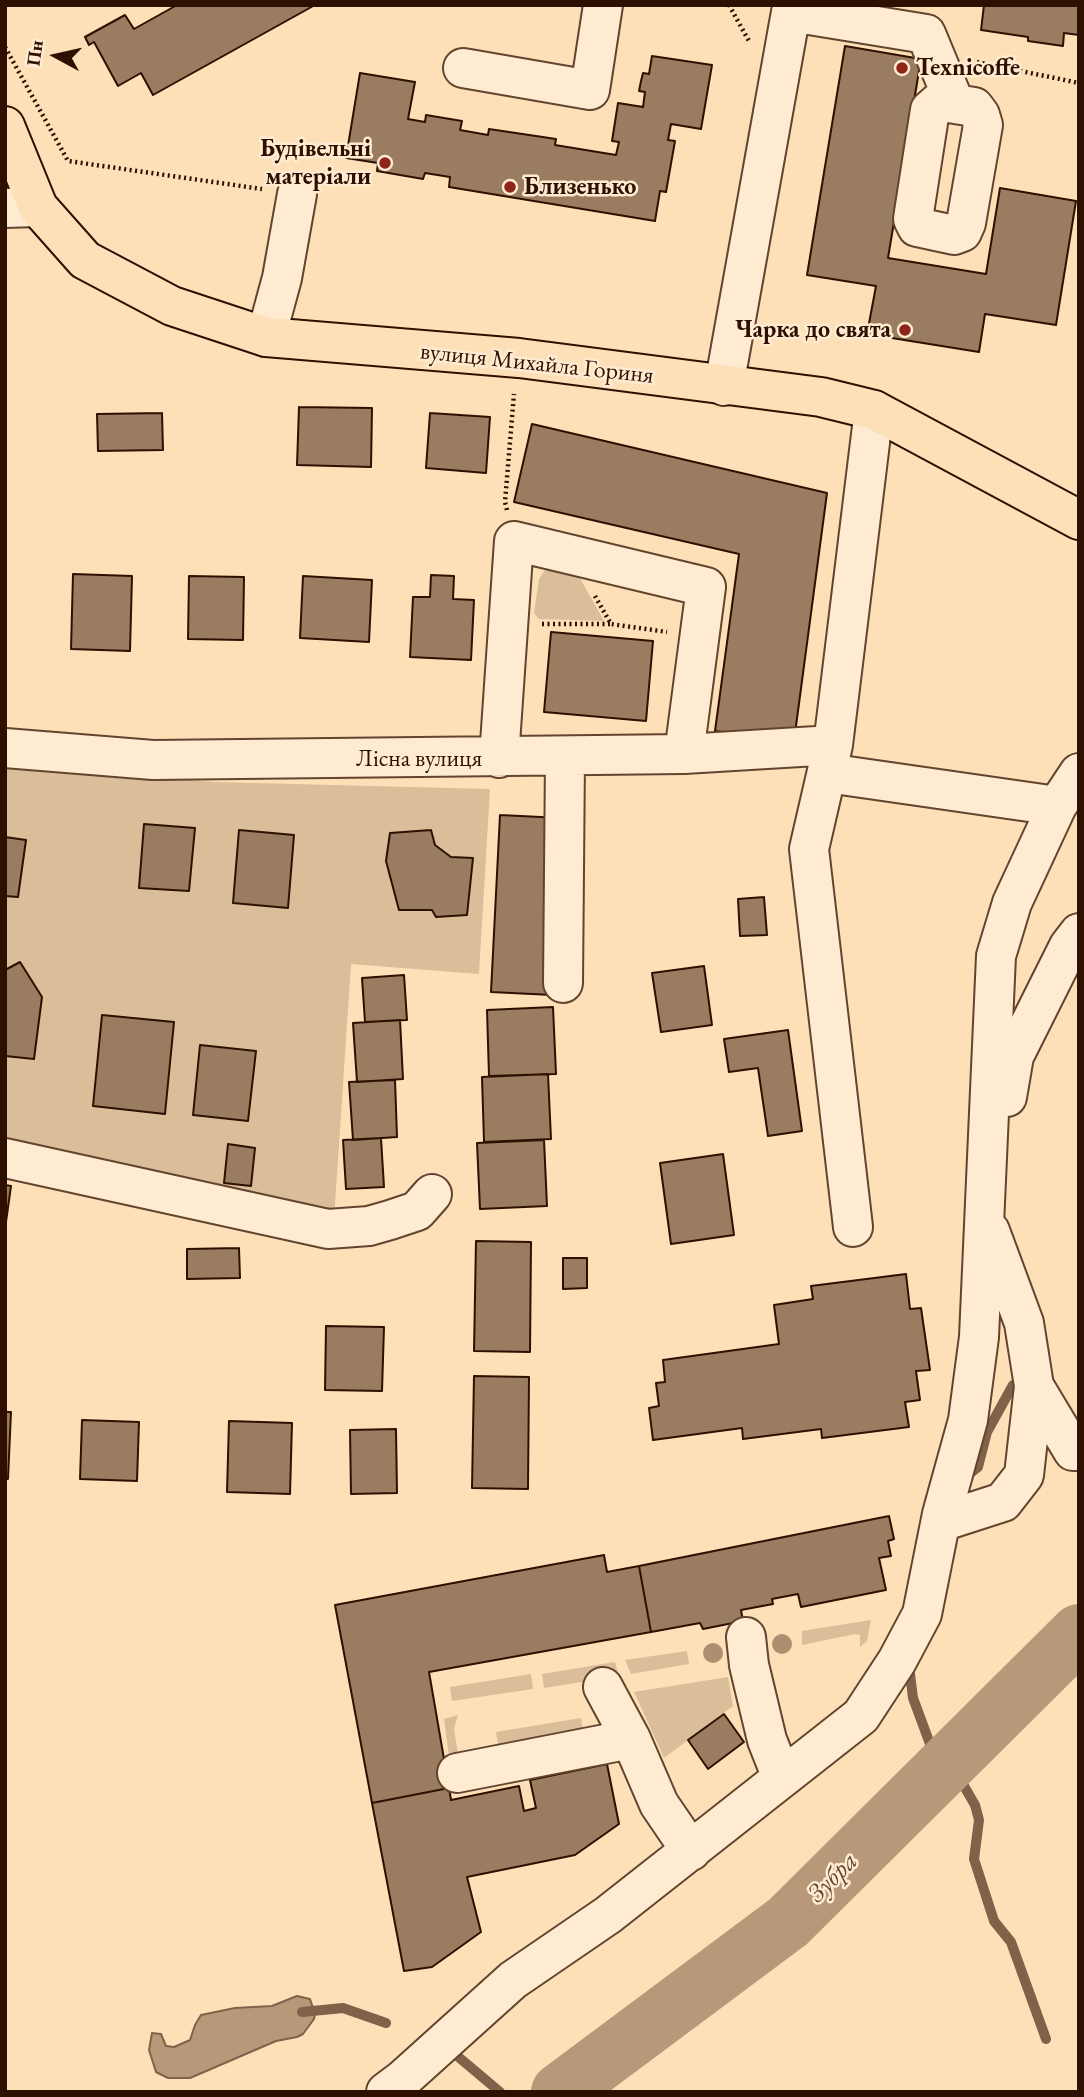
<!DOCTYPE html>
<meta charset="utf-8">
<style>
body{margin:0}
#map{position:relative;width:1084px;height:2097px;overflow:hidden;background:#fde0b8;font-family:"EB Garamond",serif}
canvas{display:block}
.frame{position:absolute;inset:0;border:7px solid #2e1001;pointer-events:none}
.north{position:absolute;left:21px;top:21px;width:70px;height:70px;-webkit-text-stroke:5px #feebd1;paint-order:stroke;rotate:278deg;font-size:19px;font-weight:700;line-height:28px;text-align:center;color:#2e1001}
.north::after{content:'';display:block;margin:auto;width:24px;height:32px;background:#2e1001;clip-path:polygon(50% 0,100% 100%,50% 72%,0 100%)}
</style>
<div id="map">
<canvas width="1084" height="2097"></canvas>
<div class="frame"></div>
<div class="north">Пн</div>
</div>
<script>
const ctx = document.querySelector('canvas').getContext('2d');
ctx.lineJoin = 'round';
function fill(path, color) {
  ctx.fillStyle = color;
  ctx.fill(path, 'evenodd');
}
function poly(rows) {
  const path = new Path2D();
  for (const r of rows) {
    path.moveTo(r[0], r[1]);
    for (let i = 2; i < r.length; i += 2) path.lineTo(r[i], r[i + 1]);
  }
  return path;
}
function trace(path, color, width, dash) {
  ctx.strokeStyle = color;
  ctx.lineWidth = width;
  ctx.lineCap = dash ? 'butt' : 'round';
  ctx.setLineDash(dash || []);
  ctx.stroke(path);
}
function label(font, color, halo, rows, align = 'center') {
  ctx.font = font + ' "EB Garamond",serif';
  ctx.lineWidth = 5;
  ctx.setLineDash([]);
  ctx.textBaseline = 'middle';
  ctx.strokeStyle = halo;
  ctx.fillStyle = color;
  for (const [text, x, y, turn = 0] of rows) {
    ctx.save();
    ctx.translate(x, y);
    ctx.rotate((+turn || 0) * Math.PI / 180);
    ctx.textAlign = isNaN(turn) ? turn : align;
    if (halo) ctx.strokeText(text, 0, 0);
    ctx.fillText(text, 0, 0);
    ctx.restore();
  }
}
fill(poly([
 [571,562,581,580,604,621,539,619,534,613,539,579,547,567],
 [5,766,215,782,490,789,479,974,351,964,334,1219,5,1145],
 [871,1620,867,1641,860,1647,860,1635,855,1634,802,1645,802,1631],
 [687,1651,689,1664,631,1674,625,1660],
 [615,1662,619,1676,544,1688,542,1674],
 [531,1674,533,1689,452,1701,450,1687],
 [728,1677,733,1706,664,1758,634,1692],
 [458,1715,454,1729,458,1753,450,1763,444,1719],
 [581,1718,584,1736,499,1750,496,1732]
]), '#dabd99');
const water = poly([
 [297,1996,310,1999,315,2014,314,2019,303,2034,297,2037,276,2041,190,2078,168,2078,156,2072,149,2050,152,2033,161,2034,166,2046,174,2047,190,2040,195,2025,201,2015,235,2008,272,2006,297,1996]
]);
fill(water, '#b7997a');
trace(water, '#80624a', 2);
trace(poly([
 [964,1478,978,1467,987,1432,1013,1385],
 [909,1666,913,1698,933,1752,945,1766,960,1779,975,1805,979,1820,974,1859,994,1921,1011,1942,1046,2039],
 [302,2012,343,2008,386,2023],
 [449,2049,500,2092]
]), '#80624a', 10);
trace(poly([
 [560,2092,788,1922,1079,1633]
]), '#b7997a', 58);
const building = poly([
 [177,5,315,5,153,95,141,73,118,86,94,42,89,45,85,37,125,15,134,29,177,5],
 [984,5,1079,5,1079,35,1064,33,1063,46,1028,41,1028,37,981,30,984,5],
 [845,46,921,59,888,258,986,274,1000,188,1076,201,1056,325,985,314,979,352,867,334,876,286,807,275,845,46],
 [652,56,712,65,701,129,671,124,668,140,675,141,666,192,660,191,655,221,449,187,450,177,425,173,423,179,377,171,378,163,346,158,360,73,415,82,408,119,425,122,426,115,462,121,460,130,488,135,489,129,556,139,555,145,616,155,619,142,612,141,618,103,643,107,645,92,639,91,641,81,643,73,649,74,652,56],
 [299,407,372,408,371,467,297,465,299,407],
 [162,413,163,450,98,451,97,414,162,413],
 [430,413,490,417,486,473,426,468,430,413],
 [532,424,827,493,794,741,715,731,739,554,514,502,532,424],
 [73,574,132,576,130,651,71,649,73,574],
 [431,575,454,576,453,599,474,600,471,660,410,657,413,597,430,597,431,575],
 [189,576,244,577,243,640,188,639,189,576],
 [303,576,372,580,369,642,300,638,303,576],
 [551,632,653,641,646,721,544,712,551,632],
 [500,815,561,818,552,995,491,992,500,815],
 [144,824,195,828,189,891,139,888,144,824],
 [239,830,294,835,288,908,233,903,239,830],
 [431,830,435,845,451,857,473,858,467,915,436,917,432,910,399,910,386,861,390,833,431,830],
 [5,837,26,840,18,897,5,896,5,837],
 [764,897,767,935,740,936,738,899,764,897],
 [20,962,42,997,34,1059,5,1056,5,970,20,962],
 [704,966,712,1025,661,1032,652,973,704,966],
 [404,975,407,1020,365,1022,362,978,404,975],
 [553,1007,556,1074,489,1076,487,1010,553,1007],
 [102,1015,174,1022,165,1114,93,1106,102,1015],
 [400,1020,403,1079,357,1082,353,1023,400,1020],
 [788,1030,802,1131,768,1136,758,1068,729,1072,724,1039,788,1030],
 [200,1045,256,1051,248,1121,193,1115,200,1045],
 [548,1074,551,1139,484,1142,482,1077,548,1074],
 [395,1080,397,1137,353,1140,349,1082,395,1080],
 [381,1138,384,1187,346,1189,343,1140,381,1138],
 [544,1140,547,1206,480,1209,477,1143,544,1140],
 [228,1144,255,1148,251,1186,224,1183,228,1144],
 [723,1154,734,1235,671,1244,660,1163,723,1154],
 [5,1185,11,1186,5,1229,5,1185],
 [476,1241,531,1242,530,1352,474,1351,476,1241],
 [239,1248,240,1278,187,1279,187,1249,239,1248],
 [563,1258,587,1258,587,1288,563,1289,563,1258],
 [906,1274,910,1309,921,1308,930,1370,916,1371,920,1400,905,1402,909,1427,822,1438,821,1429,743,1439,742,1428,653,1440,649,1408,659,1406,656,1383,665,1382,663,1360,779,1344,774,1305,813,1299,811,1286,906,1274],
 [326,1326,384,1327,382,1391,325,1390,326,1326],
 [474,1376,529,1377,528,1489,472,1488,474,1376],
 [5,1412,11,1412,8,1479,5,1479,5,1412],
 [82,1420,139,1422,137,1481,80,1479,82,1420],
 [229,1421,292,1423,290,1494,227,1492,229,1421],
 [396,1429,397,1493,351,1494,350,1430,396,1429],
 [889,1516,894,1539,888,1541,891,1556,879,1558,886,1590,801,1607,798,1594,772,1599,773,1604,741,1610,743,1621,703,1629,700,1623,651,1632,639,1566,889,1516],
 [604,1555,607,1572,639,1566,651,1632,429,1672,449,1788,372,1803,335,1605,604,1555],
 [724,1714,744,1742,708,1769,688,1740,724,1714],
 [607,1764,619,1824,575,1855,467,1877,481,1932,432,1967,404,1971,372,1803,449,1788,451,1800,519,1786,524,1811,536,1808,530,1780,607,1764]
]);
fill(building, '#9a7c60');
trace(building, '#2e1001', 2);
const minor = poly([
 [463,68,590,90,603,5],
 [5,208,38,207],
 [266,337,282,278,297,194],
 [724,386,791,12,926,34,955,104,974,107,980,115,983,125,966,223,962,232,954,235,917,227,913,219,930,110,939,102,955,104],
 [5,748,153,760,684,754,833,745],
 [499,758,514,541,706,587,684,754],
 [1057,806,1079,773],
 [563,983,565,757],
 [1007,1097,1014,1056,1069,946,1079,933],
 [5,1158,328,1229,369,1226,390,1220,417,1211,432,1194],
 [853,1227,809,849,833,745,874,410],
 [1034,1386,1073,1451,1079,1451],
 [941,1522,1003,1502,1024,1475,1034,1386,1024,1323,990,1231],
 [746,1637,749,1665,767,1740,782,1778],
 [603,1687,631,1739,659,1804,691,1851],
 [457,1773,631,1739],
 [386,2092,402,2080,513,1980,608,1915,861,1716,897,1661,922,1614,942,1514,968,1420,979,1337,996,956,1012,903,1057,806,827,773]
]);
const major = poly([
 [5,126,38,207,85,260,172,306,266,337,519,358,821,397,874,410,1079,520]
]);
trace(minor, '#62442f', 42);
trace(major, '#2e1001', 42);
trace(poly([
 [729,5,750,43],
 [5,47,68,161,262,189],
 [977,62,1079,83],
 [507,510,505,502,514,394],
 [595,596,611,624,667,632],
 [542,624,611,624]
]), '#2e1001', 4.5, [2, 3.5]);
trace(minor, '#feebd1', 38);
trace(major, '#fde0b8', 38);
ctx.fillStyle = '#ac8f70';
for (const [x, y] of [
 [782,1644],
 [713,1653]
]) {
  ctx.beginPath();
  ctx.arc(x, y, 10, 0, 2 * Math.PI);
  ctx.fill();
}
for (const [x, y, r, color] of [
 [902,68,7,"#8f2418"],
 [385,163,7,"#8f2418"],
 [510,187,7,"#8f2418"],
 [905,330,7,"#8f2418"]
]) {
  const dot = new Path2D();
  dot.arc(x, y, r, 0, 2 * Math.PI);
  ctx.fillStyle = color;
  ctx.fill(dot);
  trace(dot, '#feebd1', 2.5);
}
label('bold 24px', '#2e1001', '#feebd1', [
 ["Texnicoffe",916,68],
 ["Будівельні",371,149,"right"],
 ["матеріали",371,177,"right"],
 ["Близенько",524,187],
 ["Чарка до свята",891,330,"right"]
], 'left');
label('24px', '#2e1001', '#feebd1', [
 ["вулиця Михайла Гориня",537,364,6],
 ["Лісна вулиця",419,759]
]);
label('italic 26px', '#654731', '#feebd1', [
 ["Зубра",833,1878,-45]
]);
</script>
